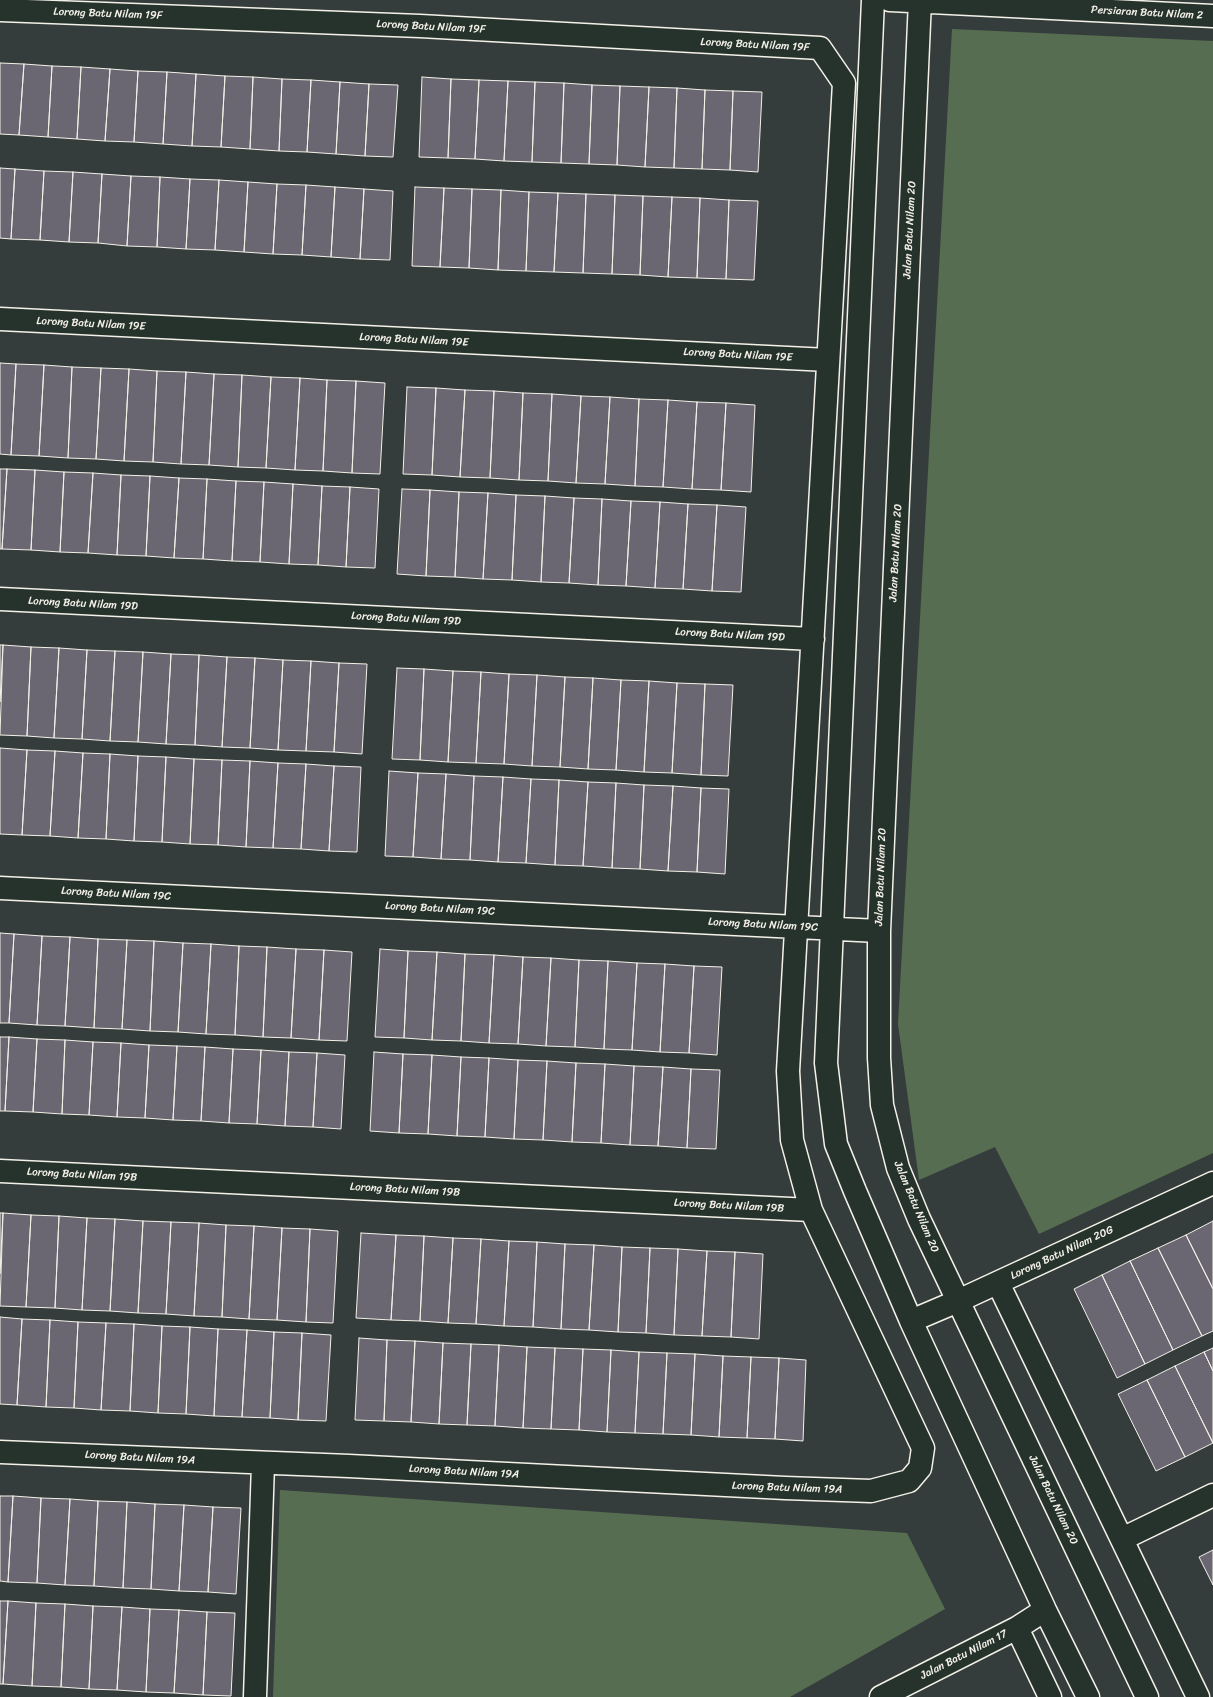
<!DOCTYPE html>
<style>
body{margin:0}
canvas{display:block;background:#343d3b}
</style>
<canvas width="1213" height="1697"></canvas>
<script>
const ctx = document.querySelector('canvas').getContext('2d');
ctx.lineJoin = 'round';
function fill(path, color) {
  ctx.fillStyle = color;
  ctx.fill(path, 'evenodd');
}
function poly(rows) {
  const path = new Path2D();
  for (const r of rows) {
    path.moveTo(r[0], r[1]);
    for (let i = 2; i < r.length; i += 2) path.lineTo(r[i], r[i + 1]);
  }
  return path;
}
function trace(path, color, width, dash) {
  ctx.strokeStyle = color;
  ctx.lineWidth = width;
  ctx.lineCap = dash ? 'butt' : 'round';
  ctx.setLineDash(dash || []);
  ctx.stroke(path);
}
function label(font, color, halo, rows, align = 'center') {
  ctx.font = font + ' Sriracha,sans-serif';
  ctx.lineWidth = 3.5;
  ctx.setLineDash([]);
  ctx.textBaseline = 'middle';
  ctx.strokeStyle = halo;
  ctx.fillStyle = color;
  for (const [text, x, y, turn = 0] of rows) {
    ctx.save();
    ctx.translate(x, y);
    ctx.rotate((+turn || 0) * Math.PI / 180);
    ctx.textAlign = isNaN(turn) ? turn : align;
    if (halo) ctx.strokeText(text, 0, 0);
    ctx.fillText(text, 0, 0);
    ctx.restore();
  }
}
fill(poly([
 [952,29,1213,41,1213,1153,1039,1234,995,1147,919,1180,898,1024],
 [280,1490,907,1533,945,1609,790,1697,273,1697]
]), '#576d52');
const building = poly([
 [0,63,24,64,19,135,0,134,0,63],
 [24,64,52,66,48,137,19,135,24,64],
 [52,66,81,67,77,139,48,137,52,66],
 [81,67,110,69,105,141,77,139,81,67],
 [110,69,138,71,134,142,105,141,110,69],
 [138,71,167,72,163,144,134,142,138,71],
 [167,72,196,74,192,146,163,144,167,72],
 [196,74,225,76,221,147,192,146,196,74],
 [225,76,253,77,250,149,221,147,225,76],
 [253,77,282,79,279,151,250,149,253,77],
 [422,77,451,79,448,158,419,157,422,77],
 [282,79,311,80,307,152,279,151,282,79],
 [451,79,479,80,475,159,448,158,451,79],
 [311,80,340,82,336,154,307,152,311,80],
 [479,80,508,81,504,161,475,159,479,80],
 [508,81,535,82,532,162,504,161,508,81],
 [340,82,369,84,365,156,336,154,340,82],
 [535,82,564,83,561,163,532,162,535,82],
 [564,83,592,85,589,164,561,163,564,83],
 [369,84,398,85,393,157,365,156,369,84],
 [592,85,620,86,617,165,589,164,592,85],
 [620,86,649,87,645,167,617,165,620,86],
 [649,87,677,88,674,168,645,167,649,87],
 [677,88,705,90,702,169,674,168,677,88],
 [705,90,733,91,730,170,702,169,705,90],
 [733,91,762,92,758,172,730,170,733,91],
 [0,168,15,169,11,239,0,238,0,168],
 [15,169,44,171,40,240,11,239,15,169],
 [44,171,73,172,69,242,40,240,44,171],
 [73,172,102,174,98,243,69,242,73,172],
 [102,174,131,176,127,246,98,243,102,174],
 [131,176,160,177,157,247,127,246,131,176],
 [160,177,190,179,186,249,157,247,160,177],
 [190,179,219,180,215,250,186,249,190,179],
 [219,180,248,182,244,252,215,250,219,180],
 [248,182,277,184,273,254,244,252,248,182],
 [277,184,306,185,302,255,273,254,277,184],
 [306,185,335,187,331,257,302,255,306,185],
 [335,187,364,189,360,259,331,257,335,187],
 [415,187,444,188,440,267,412,266,415,187],
 [444,188,472,189,469,268,440,267,444,188],
 [364,189,393,191,390,260,360,259,364,189],
 [472,189,501,190,498,270,469,268,472,189],
 [501,190,529,192,526,271,498,270,501,190],
 [529,192,558,193,554,272,526,271,529,192],
 [558,193,586,194,583,273,554,272,558,193],
 [586,194,615,195,612,274,583,273,586,194],
 [615,195,643,196,640,275,612,274,615,195],
 [643,196,672,197,668,277,640,275,643,196],
 [672,197,700,198,697,278,668,277,672,197],
 [700,198,729,200,726,279,697,278,700,198],
 [729,200,758,201,754,280,726,279,729,200],
 [0,363,16,364,11,455,0,454,0,363],
 [16,364,44,365,39,456,11,455,16,364],
 [44,365,72,367,68,458,39,456,44,365],
 [72,367,101,368,96,459,68,458,72,367],
 [101,368,129,369,124,461,96,459,101,368],
 [129,369,157,371,153,462,124,461,129,369],
 [157,371,186,372,181,464,153,462,157,371],
 [186,372,214,374,209,465,181,464,186,372],
 [214,374,242,375,238,467,209,465,214,374],
 [242,375,271,377,266,468,238,467,242,375],
 [271,377,300,378,295,470,266,468,271,377],
 [300,378,327,380,323,471,295,470,300,378],
 [327,380,356,381,352,473,323,471,327,380],
 [356,381,385,383,380,474,352,473,356,381],
 [407,387,436,388,432,475,403,474,407,387],
 [436,388,465,390,460,477,432,475,436,388],
 [465,390,494,391,490,478,460,477,465,390],
 [494,391,523,393,519,480,490,478,494,391],
 [523,393,552,394,548,481,519,480,523,393],
 [552,394,581,396,576,483,548,481,552,394],
 [581,396,610,397,605,484,576,483,581,396],
 [610,397,639,399,635,486,605,484,610,397],
 [639,399,668,400,663,487,635,486,639,399],
 [668,400,697,402,692,489,663,487,668,400],
 [697,402,726,403,721,490,692,489,697,402],
 [726,403,755,405,751,492,721,490,726,403],
 [0,469,7,469,2,549,0,549,0,469],
 [7,469,35,470,31,550,2,549,7,469],
 [35,470,64,472,60,552,31,550,35,470],
 [64,472,93,473,88,553,60,552,64,472],
 [93,473,121,475,117,555,88,553,93,473],
 [121,475,150,476,146,556,117,555,121,475],
 [150,476,179,478,174,558,146,556,150,476],
 [179,478,207,479,203,559,174,558,179,478],
 [207,479,236,481,232,561,203,559,207,479],
 [236,481,264,482,260,562,232,561,236,481],
 [264,482,293,484,289,564,260,562,264,482],
 [293,484,322,486,318,565,289,564,293,484],
 [322,486,350,487,346,567,318,565,322,486],
 [350,487,379,489,375,568,346,567,350,487],
 [402,489,430,490,426,576,397,574,402,489],
 [430,490,459,492,455,577,426,576,430,490],
 [459,492,488,493,483,579,455,577,459,492],
 [488,493,516,495,512,580,483,579,488,493],
 [516,495,545,496,541,582,512,580,516,495],
 [545,496,574,498,569,583,541,582,545,496],
 [574,498,602,499,598,585,569,583,574,498],
 [602,499,631,501,626,586,598,585,602,499],
 [631,501,660,502,655,588,626,586,631,501],
 [660,502,688,504,683,589,655,588,660,502],
 [688,504,717,505,712,591,683,589,688,504],
 [717,505,746,507,741,592,712,591,717,505],
 [0,645,3,645,0,702,0,645],
 [3,645,31,647,27,736,0,735,3,645],
 [31,647,59,648,54,738,27,736,31,647],
 [59,648,87,650,82,739,54,738,59,648],
 [87,650,115,651,110,741,82,739,87,650],
 [115,651,143,652,138,742,110,741,115,651],
 [143,652,171,654,166,744,138,742,143,652],
 [171,654,199,655,195,745,166,744,171,654],
 [199,655,227,657,222,747,195,745,199,655],
 [227,657,255,658,250,748,222,747,227,657],
 [255,658,283,660,278,750,250,748,255,658],
 [283,660,311,661,306,751,278,750,283,660],
 [311,661,339,663,334,752,306,751,311,661],
 [339,663,367,664,362,754,334,752,339,663],
 [397,668,424,669,420,760,392,759,397,668],
 [424,669,453,671,448,762,420,760,424,669],
 [453,671,481,672,476,763,448,762,453,671],
 [481,672,509,674,504,764,476,763,481,672],
 [509,674,537,675,532,766,504,764,509,674],
 [537,675,565,677,560,767,532,766,537,675],
 [565,677,593,678,588,769,560,767,565,677],
 [593,678,621,680,616,770,588,769,593,678],
 [621,680,649,681,644,772,616,770,621,680],
 [649,681,677,683,672,773,644,772,649,681],
 [677,683,705,684,701,775,672,773,677,683],
 [705,684,733,685,728,776,701,775,705,684],
 [0,748,27,750,22,835,0,834,0,748],
 [27,750,55,751,50,836,22,835,27,750],
 [55,751,83,753,78,838,50,836,55,751],
 [83,753,110,754,106,839,78,838,83,753],
 [110,754,138,756,134,841,106,839,110,754],
 [138,756,166,757,162,842,134,841,138,756],
 [166,757,194,759,190,844,162,842,166,757],
 [194,759,222,760,218,845,190,844,194,759],
 [222,760,250,761,246,847,218,845,222,760],
 [250,761,278,763,273,848,246,847,250,761],
 [278,763,306,764,301,849,273,848,278,763],
 [306,764,334,766,329,851,301,849,306,764],
 [334,766,361,767,357,852,329,851,334,766],
 [389,771,418,773,413,857,385,856,389,771],
 [418,773,446,774,441,859,413,857,418,773],
 [446,774,474,776,470,860,441,859,446,774],
 [474,776,503,777,498,862,470,860,474,776],
 [503,777,531,779,526,863,498,862,503,777],
 [531,779,559,780,555,865,526,863,531,779],
 [559,780,588,782,583,866,555,865,559,780],
 [588,782,616,783,612,868,583,866,588,782],
 [616,783,644,785,640,869,612,868,616,783],
 [644,785,673,786,668,871,640,869,644,785],
 [673,786,701,788,697,872,668,871,673,786],
 [701,788,729,789,725,874,697,872,701,788],
 [0,933,14,934,9,1023,0,1023,0,933],
 [14,934,42,936,37,1025,9,1023,14,934],
 [42,936,70,937,65,1026,37,1025,42,936],
 [70,937,98,939,94,1028,65,1026,70,937],
 [98,939,127,940,122,1029,94,1028,98,939],
 [127,940,154,941,150,1031,122,1029,127,940],
 [154,941,183,943,178,1032,150,1031,154,941],
 [183,943,211,944,206,1034,178,1032,183,943],
 [211,944,239,946,235,1035,206,1034,211,944],
 [239,946,267,947,263,1037,235,1035,239,946],
 [267,947,296,949,291,1038,263,1037,267,947],
 [296,949,324,950,319,1040,291,1038,296,949],
 [380,949,408,951,404,1038,375,1037,380,949],
 [324,950,352,952,347,1041,319,1040,324,950],
 [408,951,437,952,432,1040,404,1038,408,951],
 [437,952,465,954,461,1041,432,1040,437,952],
 [465,954,494,955,489,1043,461,1041,465,954],
 [494,955,523,957,518,1044,489,1043,494,955],
 [523,957,551,958,546,1046,518,1044,523,957],
 [551,958,579,960,575,1047,546,1046,551,958],
 [579,960,608,961,604,1049,575,1047,579,960],
 [608,961,637,963,632,1050,604,1049,608,961],
 [637,963,665,964,660,1052,632,1050,637,963],
 [665,964,694,966,689,1053,660,1052,665,964],
 [694,966,722,967,717,1055,689,1053,694,966],
 [0,1037,9,1037,5,1111,0,1111,0,1037],
 [9,1037,37,1039,33,1112,5,1111,9,1037],
 [37,1039,65,1040,62,1114,33,1112,37,1039],
 [65,1040,93,1042,89,1115,62,1114,65,1040],
 [93,1042,121,1043,117,1117,89,1115,93,1042],
 [121,1043,149,1045,145,1118,117,1117,121,1043],
 [149,1045,177,1046,173,1120,145,1118,149,1045],
 [177,1046,205,1047,201,1121,173,1120,177,1046],
 [205,1047,233,1049,229,1123,201,1121,205,1047],
 [233,1049,261,1050,257,1124,229,1123,233,1049],
 [261,1050,289,1052,285,1126,257,1124,261,1050],
 [289,1052,317,1053,313,1127,285,1126,289,1052],
 [374,1052,403,1054,399,1133,370,1131,374,1052],
 [317,1053,345,1055,341,1129,313,1127,317,1053],
 [403,1054,432,1055,428,1134,399,1133,403,1054],
 [432,1055,461,1057,457,1136,428,1134,432,1055],
 [461,1057,489,1058,485,1137,457,1136,461,1057],
 [489,1058,518,1060,514,1139,485,1137,489,1058],
 [518,1060,547,1061,543,1140,514,1139,518,1060],
 [547,1061,576,1063,572,1142,543,1140,547,1061],
 [576,1063,605,1064,601,1143,572,1142,576,1063],
 [605,1064,634,1066,630,1145,601,1143,605,1064],
 [634,1066,663,1067,658,1146,630,1145,634,1066],
 [663,1067,691,1069,687,1148,658,1146,663,1067],
 [691,1069,720,1070,716,1149,687,1148,691,1069],
 [0,1213,3,1213,0,1274,0,1213],
 [3,1213,31,1215,26,1307,0,1306,3,1213],
 [31,1215,59,1216,55,1308,26,1307,31,1215],
 [59,1216,87,1218,82,1310,55,1308,59,1216],
 [87,1218,115,1219,110,1311,82,1310,87,1218],
 [115,1219,143,1221,138,1313,110,1311,115,1219],
 [143,1221,171,1222,166,1314,138,1313,143,1221],
 [1213,1221,1213,1289,1186,1235,1213,1221],
 [171,1222,199,1223,194,1316,166,1314,171,1222],
 [199,1223,226,1225,222,1317,194,1316,199,1223],
 [226,1225,254,1226,249,1319,222,1317,226,1225],
 [254,1226,282,1228,277,1320,249,1319,254,1226],
 [282,1228,310,1229,306,1322,277,1320,282,1228],
 [310,1229,338,1231,333,1323,306,1322,310,1229],
 [361,1233,396,1235,391,1320,356,1318,361,1233],
 [396,1235,424,1236,420,1321,391,1320,396,1235],
 [1186,1235,1213,1289,1213,1331,1202,1336,1158,1248,1186,1235],
 [424,1236,453,1238,448,1323,420,1321,424,1236],
 [453,1238,481,1239,476,1324,448,1323,453,1238],
 [481,1239,509,1241,504,1326,476,1324,481,1239],
 [509,1241,537,1242,533,1327,504,1326,509,1241],
 [537,1242,565,1244,561,1329,533,1327,537,1242],
 [565,1244,594,1245,589,1330,561,1329,565,1244],
 [594,1245,622,1247,618,1332,589,1330,594,1245],
 [622,1247,650,1248,646,1333,618,1332,622,1247],
 [650,1248,678,1249,674,1335,646,1333,650,1248],
 [1158,1248,1202,1336,1173,1350,1130,1261,1158,1248],
 [678,1249,707,1251,702,1336,674,1335,678,1249],
 [707,1251,735,1252,731,1337,702,1336,707,1251],
 [735,1252,763,1254,759,1339,731,1337,735,1252],
 [1130,1261,1173,1350,1145,1364,1102,1275,1130,1261],
 [1102,1275,1145,1364,1117,1378,1074,1289,1102,1275],
 [0,1317,22,1319,17,1405,0,1404,0,1317],
 [22,1319,50,1320,46,1407,17,1405,22,1319],
 [50,1320,78,1322,74,1408,46,1407,50,1320],
 [78,1322,106,1323,101,1410,74,1408,78,1322],
 [106,1323,134,1324,130,1411,101,1410,106,1323],
 [134,1324,162,1326,158,1413,130,1411,134,1324],
 [162,1326,190,1327,186,1414,158,1413,162,1326],
 [190,1327,218,1329,214,1416,186,1414,190,1327],
 [218,1329,247,1330,242,1417,214,1416,218,1329],
 [247,1330,274,1332,270,1418,242,1417,247,1330],
 [274,1332,302,1333,298,1420,270,1418,274,1332],
 [302,1333,331,1335,326,1421,298,1420,302,1333],
 [359,1338,387,1340,384,1421,355,1420,359,1338],
 [387,1340,415,1341,411,1422,384,1421,387,1340],
 [415,1341,443,1343,439,1424,411,1422,415,1341],
 [443,1343,471,1344,467,1425,439,1424,443,1343],
 [471,1344,499,1345,495,1426,467,1425,471,1344],
 [499,1345,527,1347,523,1428,495,1426,499,1345],
 [527,1347,555,1348,551,1429,523,1428,527,1347],
 [555,1348,583,1349,579,1430,551,1429,555,1348],
 [1213,1348,1213,1371,1204,1352,1213,1348],
 [583,1349,611,1350,607,1432,579,1430,583,1349],
 [611,1350,639,1352,635,1433,607,1432,611,1350],
 [639,1352,667,1353,663,1434,635,1433,639,1352],
 [1204,1352,1213,1371,1213,1443,1175,1366,1204,1352],
 [667,1353,695,1354,691,1435,663,1434,667,1353],
 [695,1354,723,1356,719,1437,691,1435,695,1354],
 [723,1356,751,1357,747,1438,719,1437,723,1356],
 [751,1357,779,1358,775,1439,747,1438,751,1357],
 [779,1358,806,1360,803,1441,775,1439,779,1358],
 [1175,1366,1213,1443,1185,1457,1147,1380,1175,1366],
 [1147,1380,1185,1457,1156,1471,1118,1394,1147,1380],
 [0,1496,13,1496,8,1582,0,1581,0,1496],
 [13,1496,41,1498,37,1583,8,1582,13,1496],
 [41,1498,70,1499,65,1585,37,1583,41,1498],
 [70,1499,98,1501,94,1586,65,1585,70,1499],
 [98,1501,127,1502,123,1588,94,1586,98,1501],
 [127,1502,155,1504,151,1589,123,1588,127,1502],
 [155,1504,184,1505,179,1591,151,1589,155,1504],
 [184,1505,213,1507,208,1592,179,1591,184,1505],
 [213,1507,241,1508,236,1594,208,1592,213,1507],
 [1213,1550,1213,1585,1199,1557,1213,1550],
 [0,1601,8,1601,3,1684,0,1684,0,1601],
 [8,1601,36,1603,32,1686,3,1684,8,1601],
 [36,1603,65,1604,61,1687,32,1686,36,1603],
 [65,1604,93,1606,89,1689,61,1687,65,1604],
 [93,1606,122,1607,117,1690,89,1689,93,1606],
 [122,1607,150,1609,146,1692,117,1690,122,1607],
 [150,1609,179,1610,174,1693,146,1692,150,1609],
 [179,1610,207,1612,203,1695,174,1693,179,1610],
 [207,1612,235,1613,231,1696,203,1695,207,1612]
]);
fill(building, '#6a6672');
trace(building, '#f4f1e8', 1);
const minor = poly([
 [873,0,826,1063,836,1144,855,1191,911,1321,1045,1610,1088,1697],
 [890,0,1213,16],
 [920,0,879,931,879,1058,882,1105,898,1168,919,1219,1147,1697],
 [0,10,420,26,820,48,844,83,788,1071,792,1140,811,1210,923,1448,920,1468,909,1481,871,1491,785,1488,349,1466,0,1452],
 [0,319,828,360],
 [0,599,813,639],
 [0,888,879,931],
 [0,1171,811,1210],
 [998,1283,1198,1697],
 [911,1321,958,1301,1213,1183],
 [1122,1539,1213,1495],
 [1017,1628,1050,1697],
 [255,1697,263,1464],
 [881,1697,1017,1628,1045,1610]
]);
trace(minor, '#f4f1e8', 25);
trace(minor, '#26332d', 22);
label('11px', '#f4f1e8', '#26332d', [
 ["Persiaran Batu Nilam 2",1147,13,3],
 ["Lorong Batu Nilam 19F",108,14,2],
 ["Lorong Batu Nilam 19F",431,27,3],
 ["Lorong Batu Nilam 19F",755,45,3],
 ["Jalan Batu Nilam 20",910,230,-87],
 ["Lorong Batu Nilam 19E",91,324,3],
 ["Lorong Batu Nilam 19E",414,340,3],
 ["Lorong Batu Nilam 19E",738,355,3],
 ["Jalan Batu Nilam 20",896,553,-87],
 ["Lorong Batu Nilam 19D",83,604,3],
 ["Lorong Batu Nilam 19D",406,619,3],
 ["Lorong Batu Nilam 19D",730,635,3],
 ["Jalan Batu Nilam 20",881,877,-88],
 ["Lorong Batu Nilam 19C",116,894,3],
 ["Lorong Batu Nilam 19C",440,909,3],
 ["Lorong Batu Nilam 19C",763,925,3],
 ["Lorong Batu Nilam 19B",82,1175,3],
 ["Lorong Batu Nilam 19B",405,1190,3],
 ["Lorong Batu Nilam 19B",729,1206,3],
 ["Jalan Batu Nilam 20",916,1207,67],
 ["Lorong Batu Nilam 20G",1062,1253,-25],
 ["Lorong Batu Nilam 19A",140,1458,3],
 ["Lorong Batu Nilam 19A",464,1472,3],
 ["Lorong Batu Nilam 19A",787,1488,2],
 ["Jalan Batu Nilam 20",1053,1500,64],
 ["Jalan Batu Nilam 17",964,1655,-27]
]);
</script>
